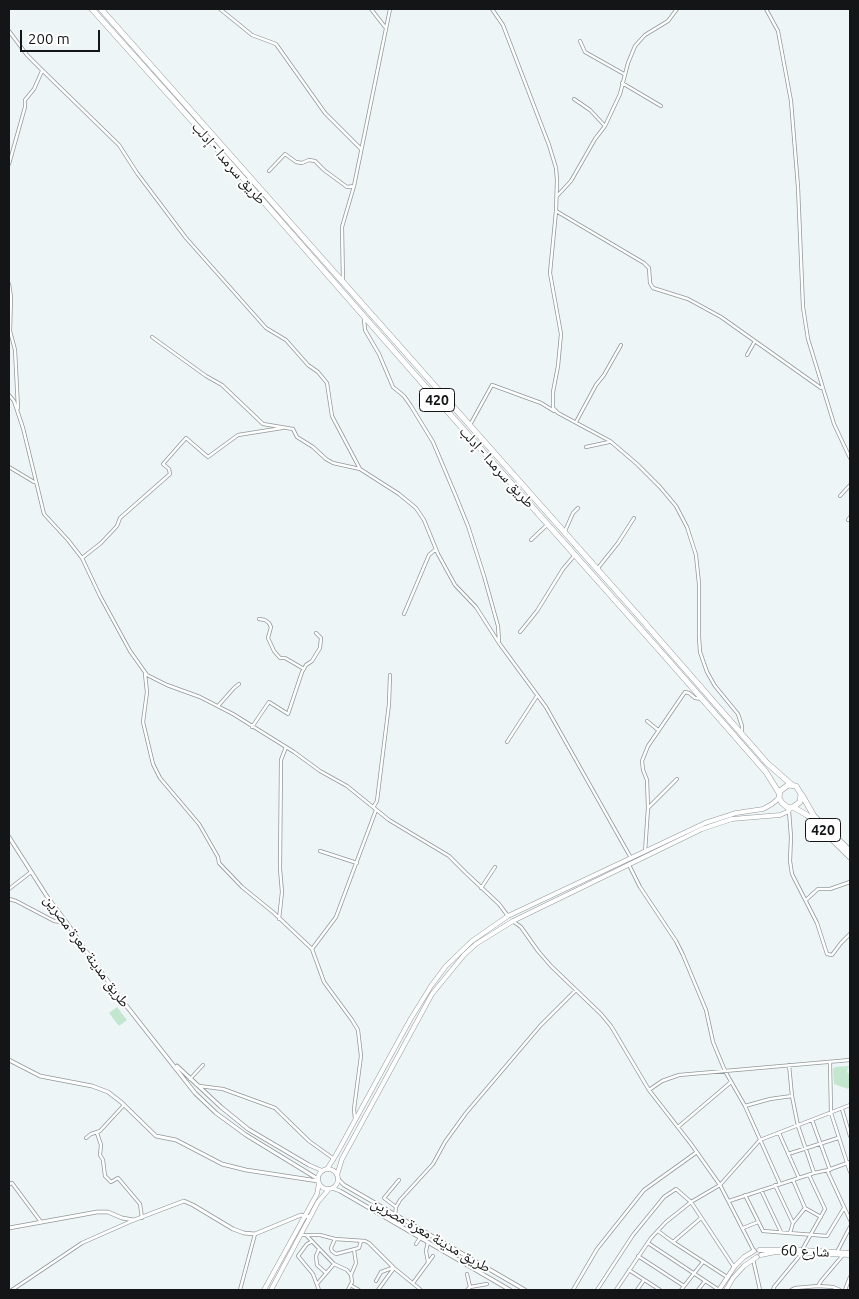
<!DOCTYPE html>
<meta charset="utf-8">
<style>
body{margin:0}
#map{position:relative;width:859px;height:1299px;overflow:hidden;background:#eef5f6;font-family:Ubuntu,sans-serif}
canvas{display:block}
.frame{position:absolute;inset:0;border:10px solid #131516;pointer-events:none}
.scale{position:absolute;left:20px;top:30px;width:80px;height:22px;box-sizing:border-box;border:2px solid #131516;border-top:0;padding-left:6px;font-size:15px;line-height:18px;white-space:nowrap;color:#131516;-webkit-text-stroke:4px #fff;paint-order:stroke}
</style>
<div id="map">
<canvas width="859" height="1299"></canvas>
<div class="frame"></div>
<div class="scale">200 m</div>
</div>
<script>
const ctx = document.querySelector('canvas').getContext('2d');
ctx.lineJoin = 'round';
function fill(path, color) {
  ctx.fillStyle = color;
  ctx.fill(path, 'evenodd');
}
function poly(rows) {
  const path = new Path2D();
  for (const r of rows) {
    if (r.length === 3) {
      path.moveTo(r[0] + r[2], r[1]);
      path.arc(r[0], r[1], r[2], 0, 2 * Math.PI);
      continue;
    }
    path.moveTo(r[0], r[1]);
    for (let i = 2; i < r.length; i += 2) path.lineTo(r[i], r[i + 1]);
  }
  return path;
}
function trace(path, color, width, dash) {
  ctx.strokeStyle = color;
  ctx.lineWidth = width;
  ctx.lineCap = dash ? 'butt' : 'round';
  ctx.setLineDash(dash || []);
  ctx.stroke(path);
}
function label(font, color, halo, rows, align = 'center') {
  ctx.font = font + ' Ubuntu,"Noto Naskh Arabic",sans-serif';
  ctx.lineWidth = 4;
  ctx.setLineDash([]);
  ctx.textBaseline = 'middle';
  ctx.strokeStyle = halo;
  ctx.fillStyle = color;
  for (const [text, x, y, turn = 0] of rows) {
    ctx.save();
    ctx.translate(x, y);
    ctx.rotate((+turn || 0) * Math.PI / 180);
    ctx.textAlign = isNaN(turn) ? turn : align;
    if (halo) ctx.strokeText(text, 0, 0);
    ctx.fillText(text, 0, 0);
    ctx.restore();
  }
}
fill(poly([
 [117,1007,127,1020,119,1026,109,1013],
 [848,1066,850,1067,848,1068,847,1072,850,1075,850,1086,848,1089,834,1084,833,1069,835,1067]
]), '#c3e7ce');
const street = poly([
 [220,9,252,35,276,44,325,113,361,149],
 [371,9,385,27],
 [492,9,503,25,549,145,556,168,557,180,556,211,550,273,561,334,558,366,553,392,553,408,558,413,610,441,637,464,660,487,676,506,687,527,696,555,699,584,699,637,700,652,707,672,715,686,738,714,742,726,742,733],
 [766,9,778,31,791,101,798,187,803,307,808,339,834,424,850,458],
 [9,31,27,55,42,70,119,145,137,173,186,238,266,328,286,340,308,365,318,372,327,383,332,416,360,469,399,494,416,508,424,520,438,554,455,585,476,607,499,643,546,707,631,858],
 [580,41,585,52,624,74],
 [622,83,661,106],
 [574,99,590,110,605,126],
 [9,164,25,107,25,100,34,89,42,71],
 [269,171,285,154,296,162,302,163,309,160,315,161,324,170,347,187,354,186],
 [557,196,571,181,595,139,605,126,620,94,628,63,635,46,645,35,668,21,677,9],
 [556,211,644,263,649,268,650,283,653,288,688,299,721,317,821,388],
 [343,282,342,227,354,186,390,9],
 [9,284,11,297,10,331,15,350,18,408],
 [364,319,365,330,379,354,393,387,404,396,411,406,433,442,455,494,468,526,484,576,498,626,499,641],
 [152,337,206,376,222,385,263,424,293,429,297,437,313,447,326,459,333,463,360,469],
 [747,355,755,341],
 [9,395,14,401,23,428,44,514,68,540,82,558,100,596,130,651,147,675,167,685,200,697,233,714,294,752,320,771,347,786,389,820,449,856,466,873,499,904,508,916],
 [576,422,596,385,604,375,621,345],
 [470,425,492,385,541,403,554,411],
 [586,447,609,442],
 [9,467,34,482],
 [840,496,850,485],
 [848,520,850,517],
 [565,531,573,513,578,508],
 [531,540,548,524],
 [82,558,101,543,117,526,120,518,170,474,169,469,163,464,186,438,208,457,238,435,282,428],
 [598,568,618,543,634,518],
 [404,614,429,555,436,549],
 [259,619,265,620,269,623,271,627,268,638,274,651,280,658,285,658,304,669],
 [520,632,537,611,563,569,574,556],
 [145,674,147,692,143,722,153,764,160,778,199,824,218,857,219,863,242,887,274,913,312,949,324,982,352,1020,358,1030,361,1056,354,1109,355,1119],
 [218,706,234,688,239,684],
 [647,721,658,730],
 [252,727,269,702,288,714,302,672,306,665,312,661,320,648,321,638,316,633],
 [507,742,537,696],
 [374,806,377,801,389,704,390,675],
 [648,808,647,780,643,770,642,761,648,746,685,692,689,693,695,698,702,699],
 [789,811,791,837,790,861,792,874,817,923,827,954,832,955,841,943,850,934],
 [320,851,357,863],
 [645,852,648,808,677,779],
 [629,865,640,887,676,941,683,955,706,1010,713,1042,725,1071,745,1106,780,1184],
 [481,888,495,867],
 [9,889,31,872],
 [9,899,16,901,54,921,67,923],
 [806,900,818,889,830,889,850,882],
 [279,919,282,892,280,869,281,760,286,747],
 [514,922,521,927,538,951,551,966,601,1014,611,1026,649,1090,691,1144,720,1185,754,1251],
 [312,949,336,917,376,810],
 [830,1062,831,1113,850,1172],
 [789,1065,792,1096],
 [190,1079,203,1065],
 [199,1086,223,1089,275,1108,309,1141,334,1159],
 [649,1090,662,1081,679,1075,850,1060],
 [745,1106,770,1099,792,1096,798,1126,814,1173],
 [842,1109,850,1136],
 [812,1120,830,1170],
 [678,1127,731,1082],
 [97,1133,101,1145,100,1155,103,1160,105,1176,111,1182,118,1178,140,1204,142,1218],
 [779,1133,799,1178],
 [86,1138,91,1134,100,1131,124,1105],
 [788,1154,838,1138],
 [827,1170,850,1220],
 [793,1180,805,1208,821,1217],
 [9,1184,12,1183,41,1222],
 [775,1185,793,1223,790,1233],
 [761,1190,781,1232],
 [745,1195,763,1231,827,1236,844,1208],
 [729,1201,814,1173,828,1170,850,1162],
 [396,1207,384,1198,399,1180],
 [395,1215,396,1207,400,1200,433,1164,445,1142,466,1113,540,1026,576,990],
 [701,1218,673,1242,727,1277],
 [793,1223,805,1208],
 [743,1228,758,1222],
 [658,1231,673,1242],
 [301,1235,320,1235,335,1239,365,1241,369,1243,394,1268,421,1290],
 [307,1236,334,1264,347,1270,351,1275,352,1282,348,1290],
 [335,1239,331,1248,332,1251,336,1254,359,1248,361,1241],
 [311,1242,307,1244,298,1256,313,1274,319,1290],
 [648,1243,719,1290],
 [416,1244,420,1238],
 [319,1249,316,1256,317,1265,326,1273],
 [802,1250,825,1209,809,1175],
 [837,1252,850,1227],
 [638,1256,684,1286],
 [753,1259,760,1290],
 [428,1262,426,1251,428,1242],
 [629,1270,660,1290],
 [467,1274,470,1287],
 [351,1275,356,1263,354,1250],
 [376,1281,381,1272,392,1268],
 [413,1283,433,1256],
 [317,1284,334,1264],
 [352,1286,359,1290],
 [818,1286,821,1281,843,1255],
 [12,1290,82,1243,134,1220],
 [240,1290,255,1234],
 [378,1290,394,1268],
 [467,1290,470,1287,487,1284],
 [573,1290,597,1249,644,1190,697,1152],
 [597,1290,633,1235,664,1197,676,1189,691,1202,734,1267],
 [616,1290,651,1238,666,1222,691,1202,720,1185,760,1140,850,1105],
 [637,1290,644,1280],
 [681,1290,703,1262],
 [698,1290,705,1281],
 [773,1290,774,1287,802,1253],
 [791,1290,795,1288,818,1286,833,1287,840,1290],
 [845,1290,850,1277]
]);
const secondary = poly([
 [9,837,48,898,67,923,85,950,121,999,195,1093,216,1113,246,1135,318,1179],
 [9,1060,40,1076,92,1086,108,1092,121,1102,156,1136,176,1140,222,1164,246,1170,318,1181],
 [177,1066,221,1107,248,1129,309,1165,323,1171],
 [338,1179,344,1185,525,1290],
 [332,1188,340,1191,510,1290],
 [9,1228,97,1212,108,1212,122,1218,134,1220,184,1201,193,1205,233,1229,244,1233,255,1234,301,1215,310,1217]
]);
const primary = poly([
 [327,1169,336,1155,410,1020,431,986,446,966,472,941,508,916,705,823,736,813,763,809,772,804,779,798],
 [328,1179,10],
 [337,1175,342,1159,432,994,464,955,476,944,513,921,702,829,732,819,780,815,787,812,792,807],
 [759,1250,802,1250,850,1253],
 [761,1255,776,1252,850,1255],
 [264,1290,317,1194,319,1183],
 [271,1290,318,1202,329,1189],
 [719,1290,735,1266,744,1257,754,1251],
 [726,1290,733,1278,744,1266,757,1257]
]);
const highway = poly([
 [92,9,228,161,417,377,669,661,766,772,779,793],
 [101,9,637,614,767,763,792,785],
 [802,795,814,816,850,851],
 [793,807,800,802,801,794,796,786,788,785,780,791,779,798,782,803,787,807,793,807,807,815,850,857]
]);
trace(street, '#929899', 4);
trace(secondary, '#929899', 4.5);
trace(primary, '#929899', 5);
trace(highway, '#929899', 6);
trace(street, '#fff', 2.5);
trace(secondary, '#fff', 3);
trace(primary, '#fff', 4);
trace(highway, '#fff', 5);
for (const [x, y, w] of [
 [437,400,35],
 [823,830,35]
]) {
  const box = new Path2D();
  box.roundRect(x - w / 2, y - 11.5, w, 23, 4);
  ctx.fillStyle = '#fff';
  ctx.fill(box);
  trace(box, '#131516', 1);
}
label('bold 14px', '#131516', null, [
 ["420",437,400],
 ["420",823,830]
]);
label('15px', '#131516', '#fff', [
 ["طريق سرمدا - إدلب",229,163,49],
 ["طريق سرمدا - إدلب",497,467,48],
 ["طريق مدينة معرة مصرين",87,951,54],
 ["طريق مدينة معرة مصرين",431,1235,30],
 ["شارع 60",805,1251,2]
]);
</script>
